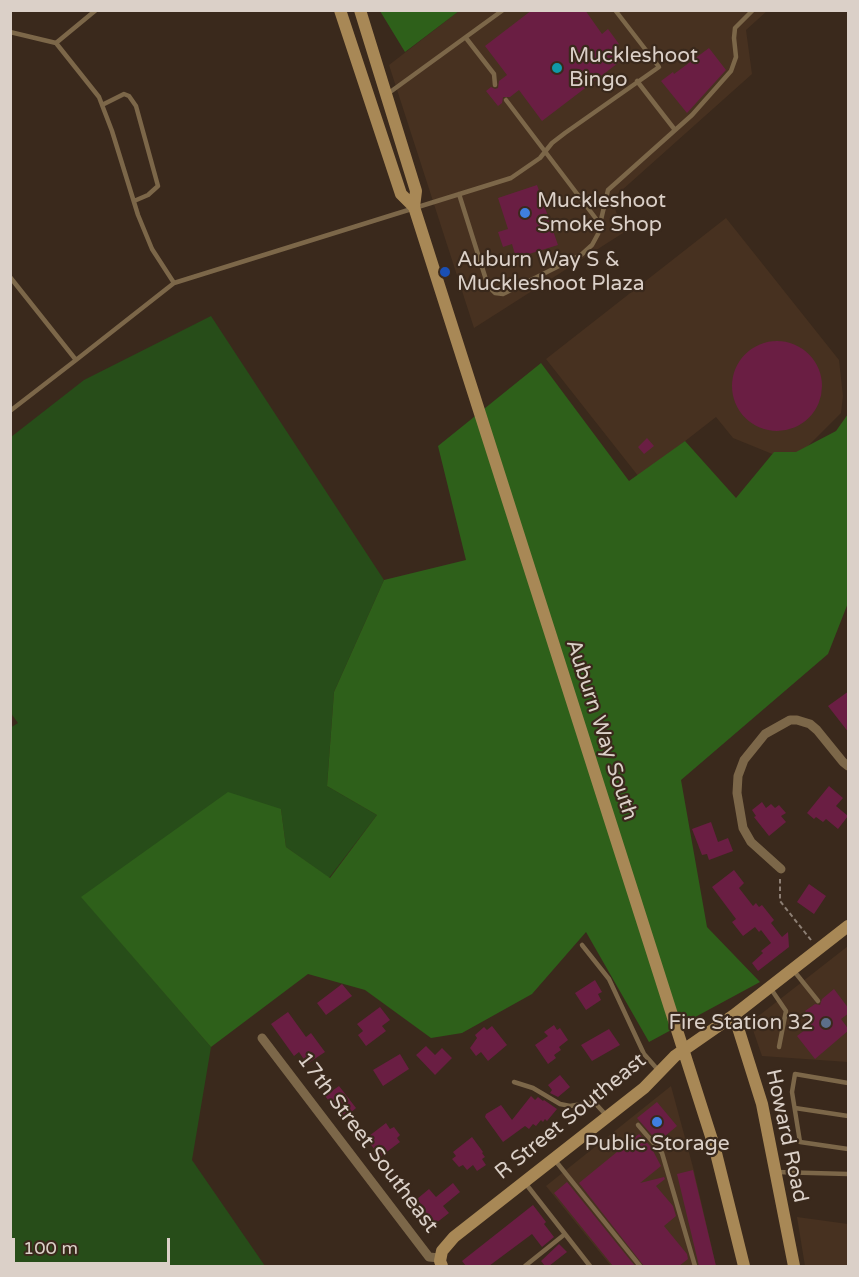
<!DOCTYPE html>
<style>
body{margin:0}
#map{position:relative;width:859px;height:1277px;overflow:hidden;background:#3a291c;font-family:"Varela Round",sans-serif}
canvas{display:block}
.frame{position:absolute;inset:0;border:12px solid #dbd0c8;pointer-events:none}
.scale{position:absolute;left:12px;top:1238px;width:158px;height:27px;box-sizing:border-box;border:3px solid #dbd0c8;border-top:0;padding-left:8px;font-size:18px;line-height:21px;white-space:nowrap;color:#dbd0c8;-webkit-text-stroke:4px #3a291c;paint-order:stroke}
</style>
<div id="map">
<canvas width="859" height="1277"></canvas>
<div class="frame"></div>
<div class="scale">100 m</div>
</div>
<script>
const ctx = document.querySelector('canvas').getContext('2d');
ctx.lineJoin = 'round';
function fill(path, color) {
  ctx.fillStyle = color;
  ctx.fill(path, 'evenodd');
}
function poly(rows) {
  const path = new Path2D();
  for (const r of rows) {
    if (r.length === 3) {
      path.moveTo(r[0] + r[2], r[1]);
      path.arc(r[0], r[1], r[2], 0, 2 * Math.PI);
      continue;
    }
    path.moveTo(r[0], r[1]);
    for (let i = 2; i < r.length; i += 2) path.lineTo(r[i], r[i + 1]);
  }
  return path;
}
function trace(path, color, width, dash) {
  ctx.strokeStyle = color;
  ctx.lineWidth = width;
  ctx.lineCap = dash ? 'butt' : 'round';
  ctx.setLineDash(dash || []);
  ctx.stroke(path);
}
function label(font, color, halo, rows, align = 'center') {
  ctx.font = font + ' "Varela Round",sans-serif';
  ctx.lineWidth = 4.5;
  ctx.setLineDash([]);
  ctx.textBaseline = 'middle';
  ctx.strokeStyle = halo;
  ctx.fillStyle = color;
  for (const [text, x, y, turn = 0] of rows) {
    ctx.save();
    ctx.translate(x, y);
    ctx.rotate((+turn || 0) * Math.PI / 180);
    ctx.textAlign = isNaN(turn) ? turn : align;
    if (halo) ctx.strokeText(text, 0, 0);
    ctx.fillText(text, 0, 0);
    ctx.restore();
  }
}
fill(poly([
 [459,11,767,11,746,30,752,74,612,199,623,233,474,328,389,65],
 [726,218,839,360,843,396,841,413,792,462,733,438,716,417,639,477,546,359],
 [848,946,848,1062,762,1056,753,1030,752,1021],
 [671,1086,694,1171,716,1266,611,1266,546,1186],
 [797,1217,848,1224,848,1266,805,1266]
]), '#473120');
fill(poly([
 [211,316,384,580,334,692,327,786,377,815,329,878,286,847,281,809,82,897,211,1047,192,1160,265,1266,11,1266,10,728,18,723,10,712,11,437,84,380]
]), '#274d19');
fill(poly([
 [380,11,459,11,405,52],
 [541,363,629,481,685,441,736,498,774,452,796,452,836,431,848,414,848,603,828,654,681,780,707,927,760,982,649,1042,586,932,532,994,462,1033,431,1038,365,990,308,974,211,1047,81,897,228,792,281,809,286,847,330,878,377,815,327,786,334,692,384,580,466,560,438,446]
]), '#2e601a');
fill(poly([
 [532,10,585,10,602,34,608,29,619,44,613,48,622,60,542,121,519,90,510,97,503,97,502,103,498,106,486,91,491,87,495,89,498,88,499,81,507,75,485,46],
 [709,48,726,70,687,113,661,81,673,72,674,74],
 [537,185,558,245,516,258,512,244,503,247,498,232,508,229,498,198],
 [777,386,45],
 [647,438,654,446,644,454,638,447],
 [849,691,849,733,828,706],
 [829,786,843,798,836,806,848,816,838,829,826,819,823,822,816,817,814,819,807,813],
 [762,802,766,808,771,804,775,808,779,805,786,813,781,816,786,822,769,836,754,817,756,816,752,810],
 [711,822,718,842,728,838,733,851,709,860,707,854,702,855,692,829],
 [734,870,744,883,739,888,753,906,756,903,759,907,762,905,774,920,771,923,782,937,788,932,789,947,758,971,752,963,763,953,761,951,771,943,761,930,759,932,755,927,743,936,732,922,736,919,712,887],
 [809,884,826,896,814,914,797,902],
 [595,980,602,992,598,994,601,1000,586,1010,575,993],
 [342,984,352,996,326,1015,317,1003],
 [834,989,849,1009,849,1013,841,1019,849,1030,815,1059,797,1036,810,1026,806,1020,810,1017,805,1011,815,1004,820,1005,822,999],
 [380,1007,390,1020,382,1026,386,1031,366,1046,358,1035,363,1031,357,1024],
 [288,1012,306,1037,311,1033,325,1052,307,1064,299,1052,294,1056,271,1024],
 [554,1025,557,1030,560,1028,568,1040,559,1047,561,1050,554,1055,556,1058,548,1064,535,1045,548,1036,544,1032],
 [492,1026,507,1045,488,1061,481,1052,476,1056,470,1048,477,1038,475,1035,484,1027,487,1030],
 [609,1029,620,1045,592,1061,581,1045],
 [426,1046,435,1055,442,1048,452,1058,435,1075,416,1055],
 [400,1054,409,1069,383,1086,373,1070],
 [560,1075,570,1087,558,1097,550,1093,552,1090,548,1085],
 [339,1086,356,1108,343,1119,325,1096],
 [531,1096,535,1100,538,1097,543,1101,544,1100,557,1109,547,1121,545,1119,543,1122,541,1120,536,1126,533,1124,529,1129,525,1126,503,1142,485,1117,486,1114,501,1105,512,1120],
 [657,1102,677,1126,658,1142,637,1118],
 [386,1123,390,1129,394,1127,400,1135,397,1138,400,1142,380,1157,369,1142,372,1140,369,1136],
 [639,1134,651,1147,661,1166,640,1183,664,1177,665,1179,656,1186,673,1206,676,1216,664,1226,687,1254,688,1259,679,1266,644,1266,579,1183],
 [472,1137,483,1152,482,1153,485,1157,482,1159,486,1165,477,1171,473,1165,467,1170,463,1165,459,1167,452,1159,456,1156,453,1152],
 [693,1170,716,1266,699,1266,677,1174],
 [567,1182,635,1266,613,1266,554,1193],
 [453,1183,460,1192,443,1206,449,1213,431,1227,419,1212,424,1208,417,1199,429,1189,436,1197],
 [533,1205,546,1222,544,1224,554,1237,542,1247,532,1234,489,1266,466,1266,462,1261],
 [559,1244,567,1252,549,1266,545,1266,541,1261]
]), '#6a1e43');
trace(poly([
 [780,879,780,901,811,940]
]), '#8d7f74', 2, [4.5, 3]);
trace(poly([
 [10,32,56,43,96,10],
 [466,38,494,74,495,85],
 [56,43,99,97,112,131,138,215,152,249,174,283,511,178,540,158,552,143,565,133,659,67,615,10],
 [637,81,675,130],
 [386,95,503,10],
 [102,105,124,94,129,96,136,106,158,186,148,195,134,201],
 [459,194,488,286,495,293,503,294,581,255,592,245,598,234,600,224,506,100],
 [600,224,608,190,692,115,731,71,736,57,734,38,735,28,753,10],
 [10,277,76,360,10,411],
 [76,360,174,283],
 [582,945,609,979,644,1054,659,1071],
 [794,971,818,1001],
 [771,989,786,1011,779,1047],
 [514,1082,533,1088,560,1104,570,1106,594,1102,606,1115],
 [848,1083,795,1074,792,1092,800,1142,848,1149],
 [795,1108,848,1116],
 [638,1125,662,1153,695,1266],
 [554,1159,640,1266],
 [776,1172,848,1174],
 [526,1184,590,1266],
 [525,1266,565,1234]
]), '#7c6749', 4.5);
trace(poly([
 [781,869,751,842,743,828,737,793,738,776,744,760,765,734,790,720,797,720,810,724,817,730,843,762,848,766],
 [262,1038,429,1257,440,1258]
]), '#7c6749', 9);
trace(poly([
 [340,10,401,194,414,207],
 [360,10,416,191,414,207,715,1149,744,1266],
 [734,1015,762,1104,794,1266],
 [442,1266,440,1261,442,1251,454,1237,644,1088,675,1056,734,1015,848,926]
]), '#a88856', 12);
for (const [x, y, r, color] of [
 [557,68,6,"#0f9aa8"],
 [525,213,6,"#3f7fe0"],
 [445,272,6,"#1a4fb4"],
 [826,1023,6,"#5c6f8a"],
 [657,1122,6,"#3f7fe0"]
]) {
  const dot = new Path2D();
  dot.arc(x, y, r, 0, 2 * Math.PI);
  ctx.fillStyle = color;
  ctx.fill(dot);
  trace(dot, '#3a291c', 2);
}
label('21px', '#dbd0c8', '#3a291c', [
 ["Muckleshoot",569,56],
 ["Bingo",569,80],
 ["Muckleshoot",537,201],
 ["Smoke Shop",537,225],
 ["Auburn Way S &",457,260],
 ["Muckleshoot Plaza",457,284],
 ["Fire Station 32",814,1023,"right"],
 ["Public Storage",657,1144,"center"]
], 'left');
label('21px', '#dbd0c8', '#3a291c', [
 ["Auburn Way South",601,730,72],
 ["R Street Southeast",571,1117,-39],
 ["Howard Road",786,1136,78],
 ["17th Street Southeast",367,1143,53]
]);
</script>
